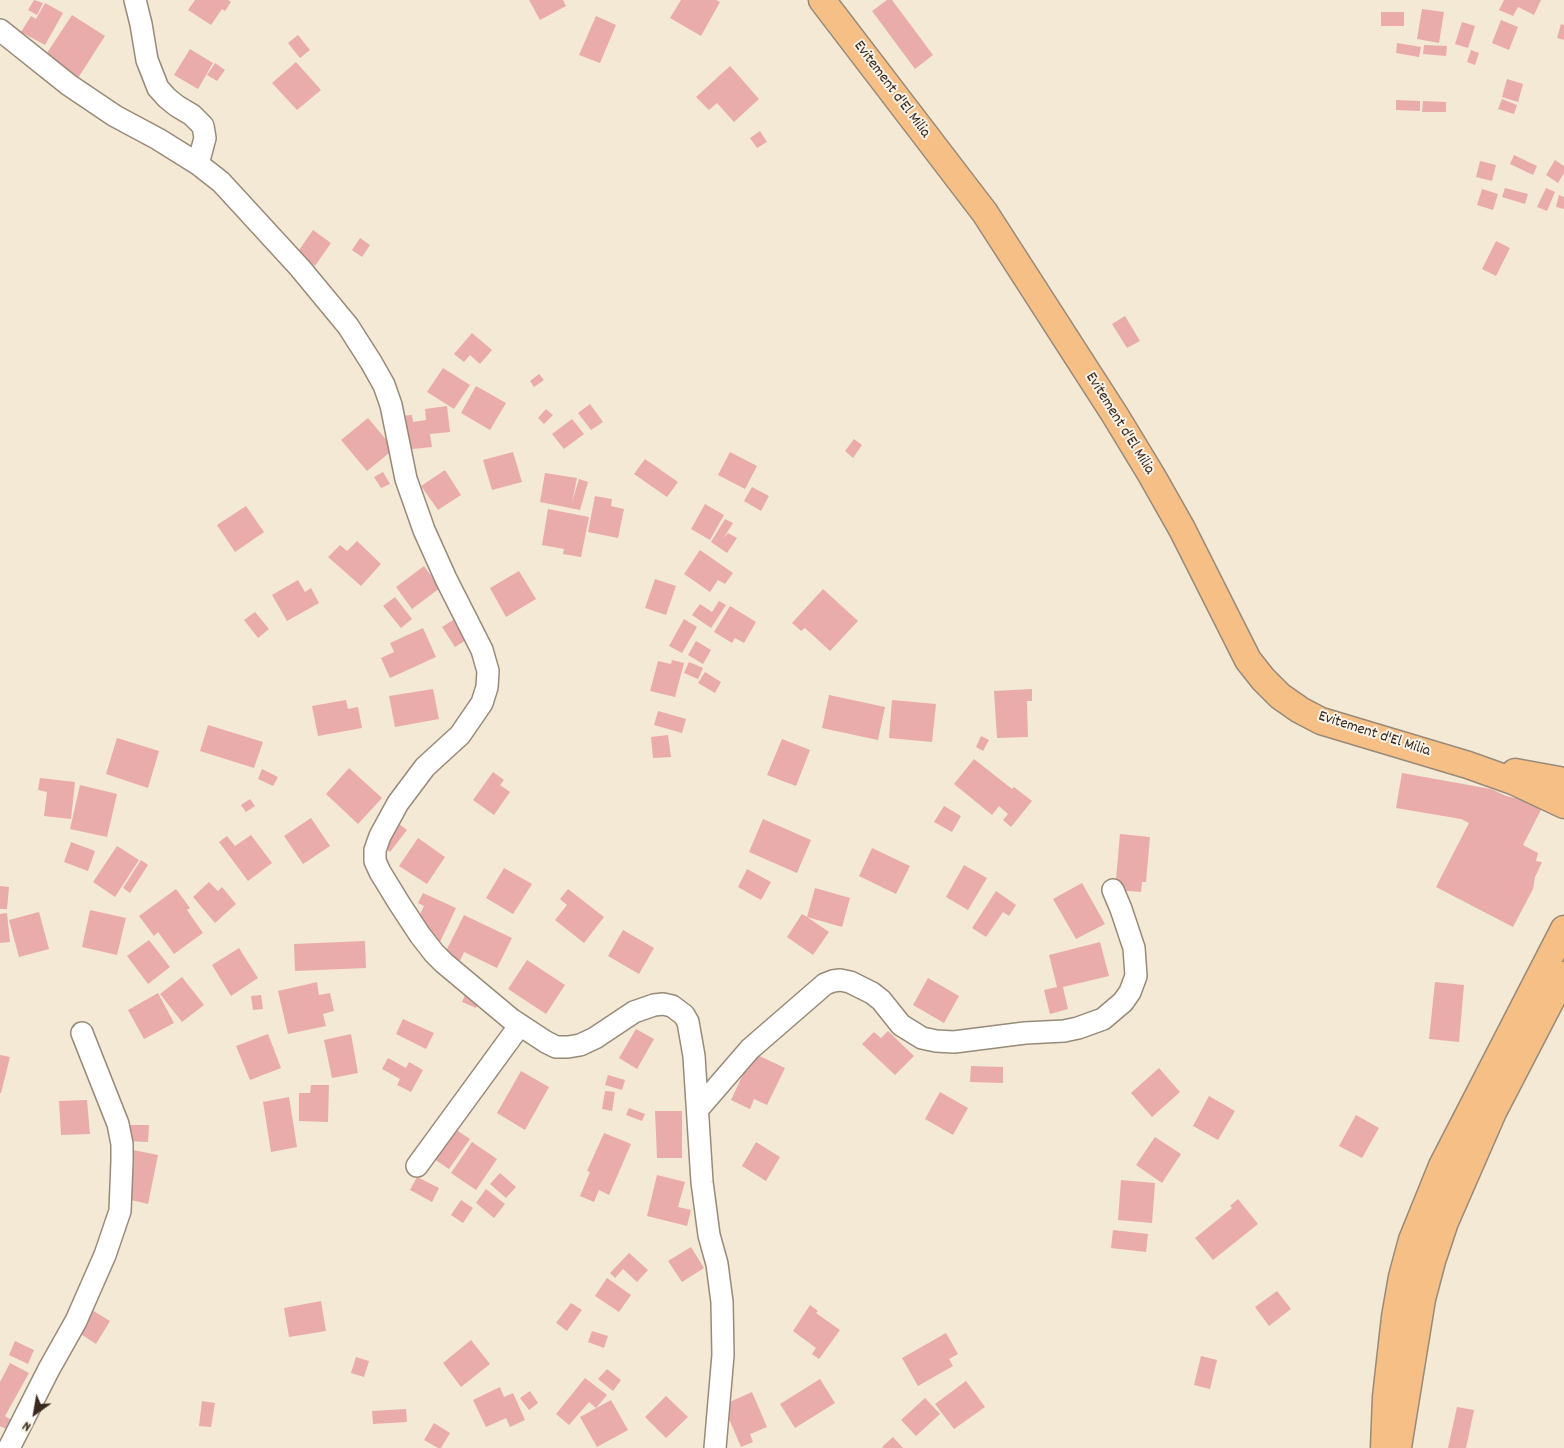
<!DOCTYPE html>
<style>
body{margin:0}
#map{position:relative;width:1564px;height:1448px;overflow:hidden;background:#f4e9d4;font-family:Dekko,sans-serif}
canvas{display:block}
.north{position:absolute;left:10px;top:1388px;width:50px;height:50px;-webkit-text-stroke:4px #f7f3e8;paint-order:stroke;rotate:212deg;font-size:14px;font-weight:700;line-height:20px;text-align:center;color:#3b2a1e}
.north::after{content:'';display:block;margin:auto;width:18px;height:22px;background:#3b2a1e;clip-path:polygon(50% 0,100% 100%,50% 72%,0 100%)}
</style>
<div id="map">
<canvas width="1564" height="1448"></canvas>
<div class="north">N</div>
</div>
<script>
const ctx = document.querySelector('canvas').getContext('2d');
ctx.lineJoin = 'round';
function fill(path, color) {
  ctx.fillStyle = color;
  ctx.fill(path, 'evenodd');
}
function poly(rows) {
  const path = new Path2D();
  for (const r of rows) {
    path.moveTo(r[0], r[1]);
    for (let i = 2; i < r.length; i += 2) path.lineTo(r[i], r[i + 1]);
  }
  return path;
}
function trace(path, color, width, dash) {
  ctx.strokeStyle = color;
  ctx.lineWidth = width;
  ctx.lineCap = dash ? 'butt' : 'round';
  ctx.setLineDash(dash || []);
  ctx.stroke(path);
}
function label(font, color, halo, rows, align = 'center') {
  ctx.font = font + ' Dekko,sans-serif';
  ctx.lineWidth = 4;
  ctx.setLineDash([]);
  ctx.textBaseline = 'middle';
  ctx.strokeStyle = halo;
  ctx.fillStyle = color;
  for (const [text, x, y, turn = 0] of rows) {
    ctx.save();
    ctx.translate(x, y);
    ctx.rotate((+turn || 0) * Math.PI / 180);
    ctx.textAlign = isNaN(turn) ? turn : align;
    if (halo) ctx.strokeText(text, 0, 0);
    ctx.fillText(text, 0, 0);
    ctx.restore();
  }
}
fill(poly([
 [34,0,43,3,37,15,28,10],
 [195,0,228,0,231,2,225,11,222,9,211,25,188,10],
 [529,0,563,0,566,6,540,20],
 [681,0,716,0,720,2,701,36,670,18],
 [887,0,892,0,933,55,915,69,872,11],
 [1504,0,1541,0,1534,15,1518,7,1513,16,1499,10],
 [45,3,63,13,45,45,21,32,31,16,36,19],
 [1422,9,1444,12,1439,43,1417,39],
 [1381,12,1404,12,1404,26,1381,26],
 [72,15,105,36,78,78,45,56],
 [596,16,616,25,600,63,579,55],
 [1501,20,1518,27,1509,50,1492,43],
 [1462,22,1475,26,1468,48,1455,44],
 [1561,24,1564,25,1564,40,1557,38],
 [298,35,310,50,300,58,288,43],
 [1397,43,1421,47,1419,57,1396,53],
 [1424,45,1447,46,1446,56,1423,54],
 [190,49,213,63,198,89,174,75],
 [1471,50,1479,53,1475,65,1467,62],
 [296,62,321,90,297,110,272,83],
 [215,63,225,70,217,81,207,75],
 [730,66,759,99,734,122,717,103,709,110,696,97],
 [1507,79,1523,84,1518,102,1502,97],
 [1502,99,1517,105,1514,114,1498,109],
 [1396,100,1420,101,1420,111,1396,110],
 [1423,101,1446,102,1446,112,1422,112],
 [760,131,767,142,757,148,750,138],
 [1514,155,1537,166,1533,175,1510,164],
 [1555,160,1564,166,1564,173,1558,183,1546,175],
 [1480,161,1496,165,1492,181,1476,177],
 [1505,188,1528,194,1525,204,1502,197],
 [1546,188,1555,192,1547,211,1537,207],
 [1482,189,1498,194,1493,210,1477,205],
 [1559,195,1564,197,1564,209,1556,207],
 [313,230,331,243,315,266,297,253],
 [360,238,370,245,362,257,352,250],
 [1496,241,1510,248,1496,276,1482,269],
 [1125,316,1140,341,1127,348,1112,324],
 [472,333,492,350,480,364,470,355,464,362,454,354],
 [443,368,470,385,454,409,427,392],
 [539,374,544,380,534,387,530,381],
 [476,386,506,403,490,430,461,413],
 [590,404,603,422,591,430,578,413],
 [447,406,450,432,430,434,432,447,403,450,399,416,412,415,413,422,426,420,425,409],
 [546,409,553,415,544,424,538,418],
 [368,418,394,449,367,471,341,440],
 [572,419,584,434,564,449,552,434],
 [854,439,862,445,853,458,845,451],
 [513,452,522,482,492,490,483,460],
 [730,452,757,466,745,489,718,475],
 [645,459,678,482,667,497,634,474],
 [445,470,461,495,438,510,421,486],
 [383,472,390,484,381,488,374,477],
 [545,473,577,478,572,502,579,479,588,482,580,510,540,502],
 [752,487,769,496,761,511,744,501],
 [595,496,612,499,611,506,624,509,618,538,588,532],
 [705,504,724,515,710,540,691,529],
 [246,506,264,532,235,552,217,525],
 [548,509,589,517,581,557,563,554,564,549,542,545],
 [725,519,733,523,723,539,728,533,737,538,727,553,711,542],
 [357,541,381,564,361,586,328,557,340,545,347,551],
 [700,550,733,573,725,584,718,580,710,592,684,574],
 [424,566,440,588,412,609,396,587],
 [519,571,536,599,506,617,490,588],
 [655,579,676,586,666,615,645,608],
 [298,580,305,592,311,588,319,603,287,621,272,595],
 [823,589,858,621,830,651,805,628,801,631,792,623],
 [395,597,412,619,401,628,383,606],
 [719,601,726,605,711,628,692,615,700,604,712,612],
 [730,606,756,622,744,643,735,638,732,643,714,632],
 [255,612,269,629,258,638,244,620],
 [684,619,697,627,682,653,669,646],
 [453,620,466,640,455,647,442,627],
 [423,628,436,657,390,678,381,658,394,652,390,643],
 [696,641,711,650,703,664,688,655],
 [672,660,684,663,675,697,650,691,658,661,671,664],
 [689,662,703,668,698,679,684,673],
 [705,672,721,682,715,693,698,683],
 [433,689,439,719,395,727,389,696],
 [1032,689,1032,701,1027,701,1028,737,997,738,994,691],
 [829,695,885,707,878,740,822,728],
 [346,700,348,709,358,707,362,728,318,736,312,706],
 [892,700,936,704,932,742,889,738],
 [658,711,686,719,682,733,654,725],
 [208,725,263,742,254,768,200,751],
 [668,735,671,757,653,758,651,737],
 [981,736,989,740,983,751,976,747],
 [117,738,159,751,148,788,106,774],
 [782,739,810,750,796,786,767,775],
 [974,759,1012,789,1014,787,1032,801,1011,827,1003,820,1008,814,999,806,992,815,954,784],
 [349,768,382,798,358,824,326,794],
 [262,769,278,777,273,786,258,779],
 [493,772,504,780,500,785,510,792,494,815,473,800],
 [1402,773,1491,789,1506,796,1525,800,1542,808,1523,845,1538,853,1536,861,1542,862,1535,877,1533,889,1513,927,1436,887,1469,823,1461,819,1396,808],
 [40,778,75,782,71,819,44,816,47,792,38,790],
 [80,785,117,794,107,837,70,829],
 [250,799,255,806,246,812,241,805],
 [944,806,961,816,952,832,934,822],
 [311,818,330,846,303,864,284,836],
 [763,819,811,840,797,873,749,852],
 [399,824,407,830,390,852,383,846],
 [1120,834,1150,837,1146,882,1142,882,1141,892,1115,890],
 [251,835,272,863,248,881,219,842,227,836,235,846],
 [418,838,445,857,427,884,399,866],
 [71,842,95,851,88,871,64,862],
 [117,846,139,860,115,897,93,882],
 [872,848,910,866,896,894,859,876],
 [141,860,148,865,130,893,123,888],
 [964,865,987,878,968,910,946,897],
 [504,868,532,884,513,914,486,898],
 [747,869,771,882,761,900,738,887],
 [209,882,218,891,222,887,236,904,215,923,193,897],
 [1082,883,1105,924,1076,939,1053,899],
 [0,886,9,887,7,909,0,909],
 [815,888,850,898,842,927,807,917,829,932,813,955,787,937,802,914,807,917],
 [176,889,190,908,187,910,203,933,174,954,158,932,154,936,139,916],
 [568,889,604,917,584,943,555,920,567,905,560,899],
 [996,891,1016,905,1009,916,1003,912,986,937,972,928],
 [423,893,456,908,440,942,413,929,424,906,418,903],
 [90,910,126,918,117,955,82,947],
 [39,912,49,949,19,957,9,920],
 [7,913,10,942,0,943,0,914],
 [464,915,512,938,497,968,464,952,460,961,445,953],
 [623,930,654,948,639,974,608,956],
 [149,940,170,967,148,984,127,956],
 [365,941,366,968,295,971,294,944],
 [1100,942,1109,976,1063,987,1068,1009,1050,1014,1044,990,1057,987,1049,955],
 [239,948,258,978,231,996,212,965],
 [527,960,565,985,546,1014,508,989],
 [182,977,204,1005,182,1022,160,994],
 [928,978,959,996,944,1023,913,1005],
 [317,982,319,995,330,993,334,1011,323,1014,326,1026,288,1034,278,991],
 [1435,982,1464,985,1459,1042,1429,1039],
 [158,993,174,1023,144,1039,128,1010],
 [466,993,480,999,476,1008,462,1002],
 [261,995,263,1009,253,1010,251,996],
 [403,1019,434,1033,426,1049,396,1034],
 [636,1029,654,1039,637,1069,619,1058],
 [888,1031,914,1056,895,1075,862,1044,874,1032,881,1038],
 [268,1034,281,1068,250,1080,236,1046],
 [351,1034,358,1073,332,1078,324,1040],
 [753,1053,785,1068,767,1105,754,1099,750,1109,731,1100],
 [0,1055,10,1057,1,1093,0,1093],
 [388,1058,406,1068,409,1062,423,1070,411,1092,397,1085,400,1079,382,1069],
 [971,1066,1003,1067,1003,1083,970,1082],
 [1159,1068,1180,1092,1152,1117,1131,1093],
 [521,1071,549,1087,525,1130,497,1113],
 [608,1075,625,1080,622,1090,605,1085],
 [311,1085,329,1085,328,1122,299,1121,299,1093,310,1093],
 [605,1091,615,1092,612,1111,602,1109],
 [940,1092,968,1108,953,1135,925,1119],
 [1209,1096,1235,1111,1218,1140,1193,1126],
 [289,1097,297,1147,271,1152,263,1102],
 [87,1100,90,1134,61,1135,59,1101],
 [629,1108,645,1114,642,1121,626,1115],
 [655,1111,682,1111,682,1158,657,1158],
 [1356,1115,1379,1128,1362,1158,1339,1146],
 [128,1125,149,1125,148,1142,127,1141],
 [455,1129,470,1139,449,1169,434,1159],
 [604,1133,631,1144,609,1195,599,1190,594,1202,580,1196,590,1172,587,1171],
 [1155,1137,1181,1154,1162,1183,1136,1165],
 [472,1142,497,1159,476,1190,451,1173],
 [756,1142,780,1157,766,1181,742,1166],
 [133,1150,158,1155,148,1204,123,1198],
 [500,1173,516,1187,506,1198,490,1184],
 [657,1175,685,1182,678,1207,691,1210,687,1226,647,1216],
 [417,1177,439,1188,432,1202,410,1190],
 [1121,1180,1155,1183,1152,1223,1118,1220],
 [486,1189,505,1204,494,1218,476,1203],
 [1238,1199,1258,1224,1213,1260,1195,1238,1232,1208,1230,1206],
 [461,1200,473,1208,463,1223,451,1215],
 [1113,1230,1148,1234,1146,1252,1111,1248],
 [691,1247,704,1268,682,1282,668,1261],
 [629,1253,648,1270,637,1282,623,1269,615,1278,610,1273],
 [607,1278,631,1295,619,1312,595,1296],
 [1277,1291,1291,1309,1269,1326,1255,1307],
 [321,1301,326,1331,289,1337,284,1308],
 [571,1303,582,1310,567,1331,556,1323],
 [810,1305,818,1311,816,1313,840,1330,819,1359,812,1354,816,1348,793,1331],
 [87,1307,110,1321,96,1344,73,1329],
 [592,1331,608,1336,604,1348,588,1342],
 [946,1333,958,1354,949,1359,953,1366,918,1386,902,1358],
 [471,1340,490,1364,461,1387,443,1363],
 [15,1341,34,1350,28,1364,9,1355],
 [1201,1356,1217,1360,1210,1389,1194,1385],
 [356,1357,369,1361,364,1377,351,1373],
 [10,1363,29,1373,5,1416,13,1421,8,1430,0,1426,0,1382],
 [607,1369,621,1380,613,1391,598,1379],
 [585,1378,607,1395,596,1408,589,1402,569,1425,556,1414],
 [820,1379,835,1403,795,1428,780,1404],
 [966,1381,985,1407,954,1429,935,1404],
 [500,1387,504,1397,513,1393,525,1420,510,1427,506,1418,486,1427,473,1400],
 [530,1391,538,1403,529,1410,520,1398],
 [752,1392,767,1427,750,1434,753,1442,741,1447,723,1405],
 [666,1396,688,1417,666,1438,645,1417],
 [925,1398,940,1414,916,1436,901,1420],
 [611,1400,628,1430,597,1447,580,1417],
 [202,1401,215,1403,211,1427,199,1426],
 [1457,1407,1474,1410,1466,1448,1448,1448],
 [406,1409,407,1422,373,1424,372,1411],
 [434,1423,450,1433,441,1448,438,1448,424,1440],
 [893,1437,903,1448,883,1448,882,1447]
]), '#e9acaa');
const minor = poly([
 [135,0,141,24,147,60,158,88,167,98,177,106,192,115,203,126,205,138,198,164],
 [0,30,69,85,115,116,158,139,198,164,221,182,300,268,348,326,371,362,384,385,391,405,406,479,424,530,446,579,482,650,488,671,487,687,482,703,460,735,425,767,398,803,380,836,375,850,375,861,380,872,399,903,420,935,434,953,444,963,511,1019,546,1042,556,1047,568,1047,580,1045,595,1038,634,1012,654,1005,663,1004,672,1006,684,1015,688,1022,694,1056,702,1182,709,1235,717,1264,722,1302,723,1355,715,1448],
 [699,1108,750,1049,825,984,833,981,840,980,850,982,872,993,881,1000,901,1025,922,1038,936,1041,954,1042,1025,1033,1064,1031,1078,1028,1103,1019,1123,1002,1130,992,1136,976,1134,948,1121,909,1113,890],
 [417,1166,520,1025],
 [9,1448,49,1369,76,1321,105,1255,120,1211,122,1161,122,1144,118,1124,82,1033]
]);
const major = poly([
 [822,0,985,213,1115,415,1152,476,1182,529,1248,660,1263,679,1280,696,1300,710,1321,721,1468,765,1513,781,1564,805],
 [1515,772,1564,781],
 [1398,1447,1422,1299,1432,1261,1445,1222,1493,1112,1564,975],
 [1384,1448,1386,1397,1395,1317,1402,1277,1412,1240,1442,1166,1564,929]
]);
trace(minor, '#988a79', 24);
trace(major, '#988a79', 29);
trace(minor, '#fff', 21);
trace(major, '#f5bf86', 26);
label('16px', '#3b2a1e', '#f7f3e8', [
 ["Evitement d'El Milia",891,90,53],
 ["Evitement d'El Milia",1119,424,58],
 ["Evitement d'El Milia",1374,735,18]
]);
</script>
